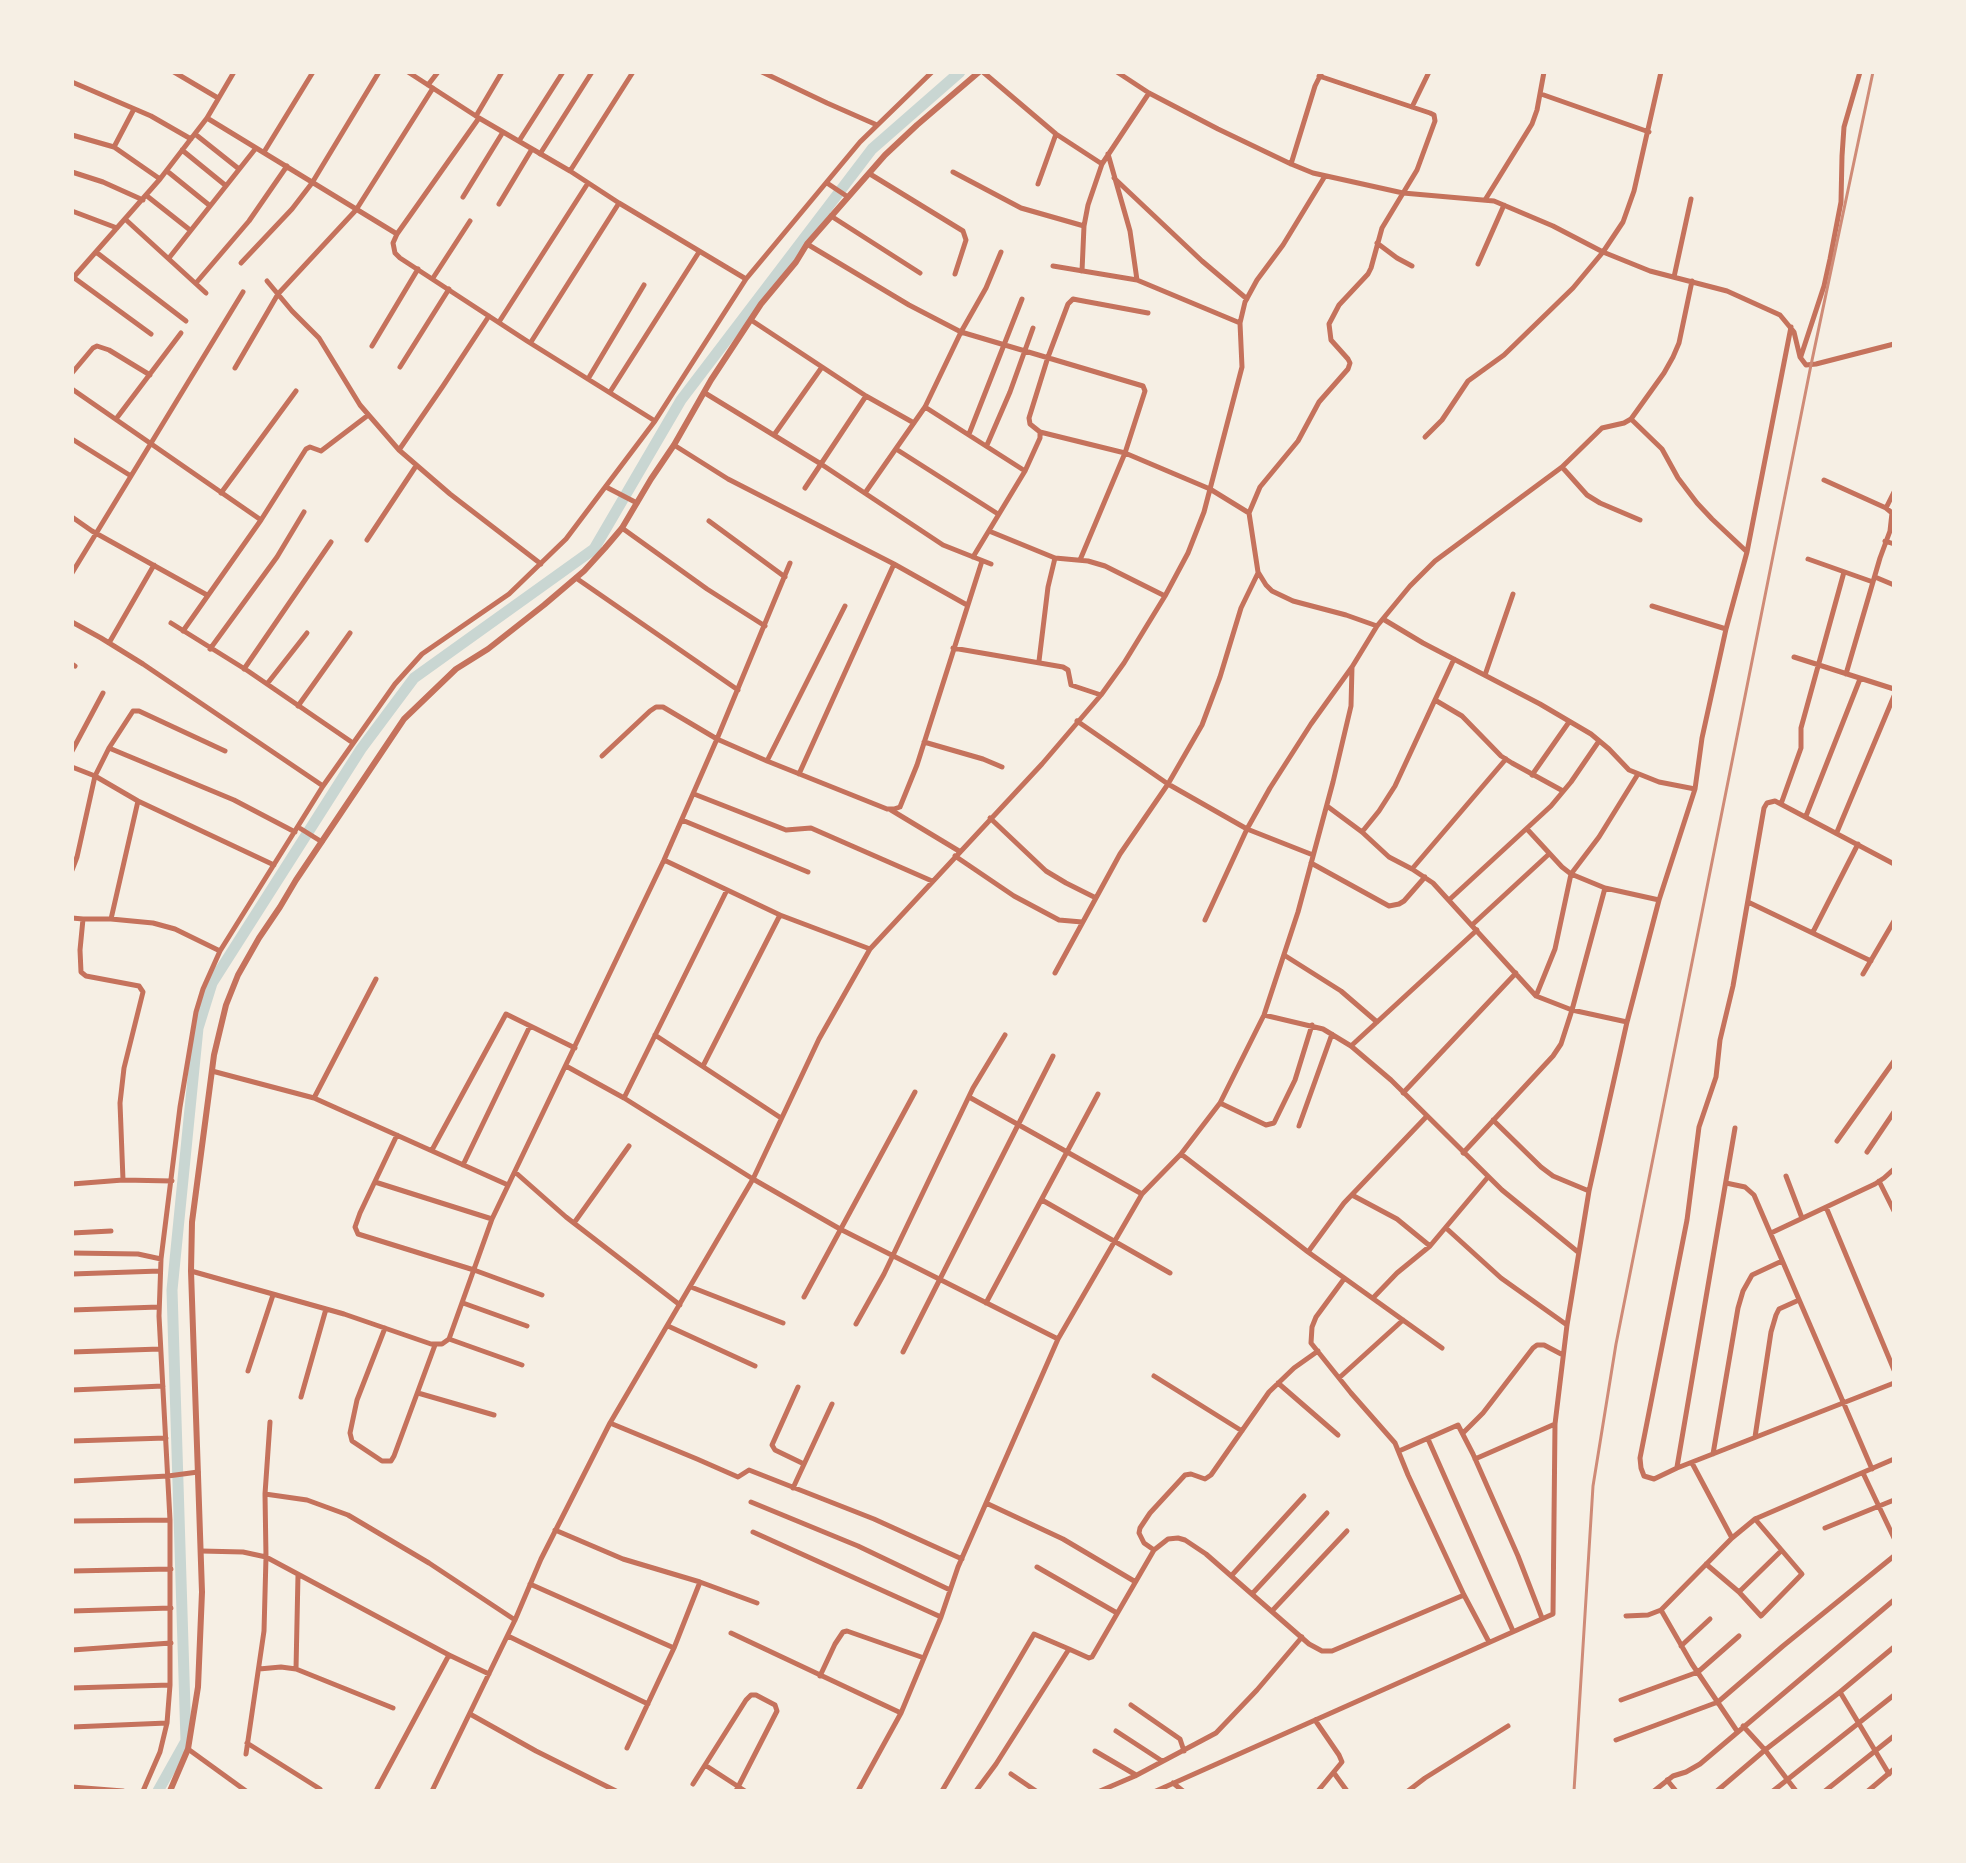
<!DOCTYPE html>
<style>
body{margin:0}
#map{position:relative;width:1966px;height:1863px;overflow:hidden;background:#f6efe4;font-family:Karla,sans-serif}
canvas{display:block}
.frame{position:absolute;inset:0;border:74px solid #f6efe4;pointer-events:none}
</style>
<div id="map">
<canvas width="1966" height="1863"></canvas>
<div class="frame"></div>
</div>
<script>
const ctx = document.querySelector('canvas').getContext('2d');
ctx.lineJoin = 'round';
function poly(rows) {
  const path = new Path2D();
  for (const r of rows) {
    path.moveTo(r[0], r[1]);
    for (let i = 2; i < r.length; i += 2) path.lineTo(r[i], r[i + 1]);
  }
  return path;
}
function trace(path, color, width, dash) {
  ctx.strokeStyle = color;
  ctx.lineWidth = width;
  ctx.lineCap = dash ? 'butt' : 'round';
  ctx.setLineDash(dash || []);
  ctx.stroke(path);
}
trace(poly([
 [158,1791,186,1741,172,1290,198,1028,212,983,361,749,414,678,594,549,681,400,872,149,960,72]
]), '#c9d6d2', 11);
trace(poly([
 [174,72,218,98],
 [408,72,479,118,570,171,619,203,746,279],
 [762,72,827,103,877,125],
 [983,72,1056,134,1102,164],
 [1117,72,1149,93,1218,129,1291,164,1313,173,1403,193,1494,201,1553,226,1603,252,1650,271,1727,291,1780,315,1794,332,1800,357,1806,365,1816,364,1894,344],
 [1319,76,1430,113,1434,115,1435,121,1417,170,1382,228,1371,268,1368,274,1339,305,1329,324,1331,340,1348,359,1350,363,1348,369,1319,402,1298,441,1260,487,1249,513,1258,572,1266,585,1272,591,1293,601,1346,615,1377,626],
 [72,82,151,116,191,139],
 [428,85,438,72],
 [1541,94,1649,132],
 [1412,107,1429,72],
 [476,116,502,72],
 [207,118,397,234],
 [479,118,397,234,393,243,395,253,400,258,527,341,655,421],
 [195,134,239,169],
 [72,135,114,147,160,179],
 [519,141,563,72],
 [114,147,134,109],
 [182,150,225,185],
 [264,152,313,72],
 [540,154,592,72],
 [1108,154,1130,231,1137,280],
 [1291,164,1315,86,1322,72],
 [167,171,209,205],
 [570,171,633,72],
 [72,172,103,182,143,200],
 [953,172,1021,208,1084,226],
 [870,174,963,231,966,240,955,274],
 [1114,178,1202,261,1247,299],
 [827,183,848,197],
 [1038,184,1056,134],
 [147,196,190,230],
 [463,197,503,132],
 [1485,200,1532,124,1537,110,1544,72],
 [499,204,532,149],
 [72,211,117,228],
 [831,216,920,273],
 [125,219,206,293],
 [1377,243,1397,258,1412,266],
 [807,244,909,305,961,332,1143,386,1145,391,1125,453,1080,560],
 [96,252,186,321],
 [169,258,256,148],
 [241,263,292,209,312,183,379,72],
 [1478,264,1504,205],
 [1053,266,1137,280,1240,323],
 [1082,271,1084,226,1088,205,1102,164,1149,93],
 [73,277,151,334],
 [1674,277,1691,199],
 [433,278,470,221],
 [72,279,160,179,207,118,234,72],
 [267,281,292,311,319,338,360,405,399,450,450,494,541,564],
 [196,283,249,221,287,166],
 [751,320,866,396,914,423],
 [499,322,588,183],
 [531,342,619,203],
 [372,346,418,269],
 [1801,356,1824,286,1830,259,1841,202,1842,156,1844,127,1860,72],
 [400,367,449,289],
 [235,368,278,294,356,210,433,88],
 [72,373,93,348,97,346,109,350,150,375],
 [588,379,644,285],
 [72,389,261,520],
 [610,392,699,252],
 [705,393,821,464,943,545,991,564],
 [925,407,1025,471],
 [116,419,181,333],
 [1631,419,1662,449,1678,478,1697,503,1712,519,1746,551],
 [1040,432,1125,453,1210,489,1249,513],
 [969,434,1022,299],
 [774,435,822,367],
 [1425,437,1442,420,1468,381,1504,355,1573,288,1603,252,1623,222,1634,191,1661,72],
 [72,439,131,476],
 [674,445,728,479,894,564,967,605],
 [987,445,1010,392,1033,328],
 [896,449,998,514],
 [399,450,443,386,489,316],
 [1562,467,1587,495,1600,503,1640,520],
 [1824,480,1886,508,1892,513,1890,531,1880,558,1846,674],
 [606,487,637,503],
 [805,488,866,396],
 [221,493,296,391],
 [865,493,925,407,961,332,986,288,1001,252],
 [1886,508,1894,492],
 [72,517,92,531,207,595],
 [709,521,785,577],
 [622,528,707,589,765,626],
 [989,531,1055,558,1088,561,1105,566,1165,596],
 [367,540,416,466],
 [1885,541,1894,544],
 [973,557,1025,471,1040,438,1040,432,1030,424,1029,418,1048,357,1068,304,1073,299,1078,300,1148,313],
 [1808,559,1873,582],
 [72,573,243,292],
 [1875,577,1894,585],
 [576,578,738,690],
 [1652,606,1726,629],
 [1383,619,1423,643,1540,704,1591,734,1609,749,1629,770,1659,782,1695,789],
 [72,622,101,638,143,664,323,786],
 [171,623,248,671,353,743],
 [183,631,261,520,306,449,310,447,321,451,367,416],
 [109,643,154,565],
 [953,648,1063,667,1068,670,1071,685,1101,695],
 [210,649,277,557,304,512],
 [1794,657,1894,689],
 [1039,661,1048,587,1055,558],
 [72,664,75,666],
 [244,669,331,542],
 [1485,675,1513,594],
 [267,684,307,633],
 [1435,700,1462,716,1501,756,1512,763,1563,791],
 [298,706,350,633],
 [1077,721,1168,784,1247,829,1270,788,1311,724,1352,667],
 [924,742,983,759,1002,767],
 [109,748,234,800,295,832],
 [72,751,103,693],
 [602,756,650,711,656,707,663,707,717,739,767,761,887,809,894,809,900,807,917,765,982,561],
 [767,761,845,606],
 [72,767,95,776,138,801,274,865],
 [799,774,894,564],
 [1532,775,1569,722],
 [694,794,786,830,811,828,932,881],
 [1781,804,1801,748,1801,728,1844,572],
 [1327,806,1362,832,1389,857,1412,869,1433,883,1536,996,1572,1010,1627,1022],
 [891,810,959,851],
 [1806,816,1860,679],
 [990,818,1046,871,1066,883,1096,898],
 [682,820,808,872],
 [298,827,322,842],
 [1527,829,1562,867,1571,874,1605,888,1659,900],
 [1362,832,1379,811,1395,786,1454,659],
 [1837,832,1894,696],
 [955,856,1014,896,1059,920,1082,922],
 [664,860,780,915,870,949],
 [1311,863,1389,906,1399,904,1404,901,1425,877],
 [1894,864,1775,801,1767,803,1764,808,1733,986,1720,1040,1716,1077,1699,1127,1687,1220,1640,1458,1641,1468,1644,1476,1654,1479,1677,1468,1894,1383],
 [1412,869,1506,759],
 [72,870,77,857,95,776,109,748,133,711,139,711,225,751],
 [1449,900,1551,806,1571,782,1599,741],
 [1748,902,1871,961],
 [72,918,83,919],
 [111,919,138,801],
 [1205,920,1247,829,1313,855],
 [1472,925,1549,854],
 [1813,932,1858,844],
 [1284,955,1341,991,1377,1022],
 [1055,973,1120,854,1168,784,1202,725,1220,677,1241,608,1258,573],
 [1863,974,1894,921],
 [1536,996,1555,949,1571,874,1599,837,1638,774],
 [1264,1015,1323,1029,1351,1046,1391,1080,1502,1190,1578,1252],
 [655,1035,781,1118],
 [1351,1046,1477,930],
 [566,1066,624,1098,753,1179,840,1229,1058,1339],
 [703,1066,780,915],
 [212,1071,314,1098,508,1185],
 [1403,1093,1516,973],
 [969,1097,1142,1194],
 [314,1098,376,979],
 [624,1098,727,890],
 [1220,1103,1266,1125,1274,1123,1295,1080,1312,1025],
 [1493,1120,1541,1167,1553,1176,1589,1191],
 [1299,1126,1332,1034],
 [397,1135,360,1213,355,1227,358,1234,474,1270,542,1295],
 [1837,1141,1894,1061],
 [432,1150,506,1014,575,1048],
 [1867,1152,1894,1112],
 [1463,1153,1553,1056,1561,1044,1572,1010,1605,888],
 [1181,1154,1308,1252,1442,1348],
 [463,1165,530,1026],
 [515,1172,566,1217,680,1305],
 [1786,1176,1802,1218],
 [123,1180,120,1103,124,1068,143,992,139,986,86,976,81,972,80,950,83,919,111,919,153,923,175,929,220,951],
 [1879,1181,1894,1211],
 [375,1182,492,1219],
 [1726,1183,1745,1187,1754,1195,1872,1469],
 [72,1184,123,1180,172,1181],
 [1352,1195,1397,1219,1430,1246],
 [1042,1200,1170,1273],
 [1826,1207,1894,1370],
 [574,1223,629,1146],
 [1446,1228,1501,1278,1567,1325],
 [72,1233,111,1231],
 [1771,1233,1875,1184,1884,1178,1894,1169],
 [1308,1252,1344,1203,1427,1116],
 [72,1253,138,1254,161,1259],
 [191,1271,344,1314,431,1344,442,1344,449,1339,492,1219,664,860,717,739,790,563],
 [72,1274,160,1271],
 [1344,1279,1316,1317,1312,1327,1311,1343,1351,1393,1395,1443,1408,1475,1464,1595,1489,1642],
 [691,1287,783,1323],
 [804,1297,915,1092],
 [1373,1298,1397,1273,1430,1246,1488,1177],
 [463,1303,527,1326],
 [986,1303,1098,1094],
 [72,1310,159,1307],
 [856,1324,884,1274,973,1088,1005,1035],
 [668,1326,755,1366],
 [385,1328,357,1400,350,1433,352,1441,382,1461,391,1461,394,1456,435,1345],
 [449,1339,522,1365],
 [72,1352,160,1349],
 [903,1352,1053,1056],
 [248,1371,273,1295],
 [1154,1376,1242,1431],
 [1339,1378,1403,1320],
 [1278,1383,1338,1435],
 [798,1387,772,1445,775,1450,804,1464],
 [72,1390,163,1386],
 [418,1393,494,1415],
 [301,1397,326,1309],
 [610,1423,697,1459,738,1477,749,1470,874,1519,962,1559],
 [1463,1433,1483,1413,1533,1348,1537,1345,1544,1345,1563,1355],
 [1755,1437,1771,1332,1776,1315,1779,1309,1799,1300],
 [1428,1439,1513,1631],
 [72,1441,166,1438],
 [1399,1451,1458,1425,1473,1454,1518,1556,1542,1618],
 [1713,1454,1738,1308,1743,1291,1752,1275,1782,1261],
 [1475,1459,1555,1424],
 [1692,1463,1732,1538],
 [1677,1467,1735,1128],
 [1863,1473,1894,1538],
 [72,1481,168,1476,198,1472],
 [793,1488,832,1404],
 [265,1494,307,1500,348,1515,429,1563,515,1620],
 [751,1502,858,1546,950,1590],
 [986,1503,1063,1539,1134,1581],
 [72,1521,170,1520],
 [1825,1528,1894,1500],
 [555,1530,623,1559,700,1582,757,1603],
 [753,1532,941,1617],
 [1154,1550,1144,1543,1139,1533,1140,1528,1150,1513,1185,1475,1191,1474,1205,1479,1211,1475,1269,1392,1294,1368,1318,1351],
 [201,1551,243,1552,266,1557,449,1655,489,1674],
 [1706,1564,1739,1592,1761,1616,1802,1574,1755,1519],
 [1037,1567,1117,1613],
 [72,1571,171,1569],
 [1232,1575,1304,1496],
 [530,1584,674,1648],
 [1739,1592,1781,1551],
 [1252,1594,1327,1513],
 [1661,1610,1692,1664,1737,1731],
 [72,1611,171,1608],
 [1272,1611,1347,1531],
 [1626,1616,1648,1615,1661,1610,1732,1538,1755,1519,1894,1459],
 [731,1633,901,1713],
 [508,1636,648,1704],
 [1681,1646,1710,1619],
 [72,1650,171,1643],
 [259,1669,281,1667,296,1669,393,1708],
 [296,1669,298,1575],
 [820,1676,835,1644,843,1632,847,1631,924,1658],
 [72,1688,170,1685],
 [1840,1692,1889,1774],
 [1621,1700,1698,1672,1739,1636],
 [1131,1705,1180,1739,1184,1751],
 [470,1714,536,1751,616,1791],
 [1315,1720,1339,1755,1342,1762,1318,1791],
 [1743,1726,1765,1750,1796,1791],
 [72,1727,167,1723],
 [1116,1731,1162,1761],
 [1616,1740,1718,1702,1783,1646,1894,1556],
 [247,1743,320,1789],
 [627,1748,674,1648,700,1582],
 [188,1749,246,1791],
 [1095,1751,1136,1775],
 [246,1754,264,1631,266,1557,265,1494,270,1422],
 [705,1765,745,1791],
 [1334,1773,1347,1791],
 [1011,1774,1036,1791],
 [1667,1780,1676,1791],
 [1173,1783,1183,1791],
 [693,1784,746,1700,751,1695,756,1695,775,1705,777,1711,736,1791],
 [72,1787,123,1791],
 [377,1789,449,1655],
 [143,1791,160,1752,167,1723,170,1685,170,1520,159,1316,161,1259,180,1107,196,1012,203,989,220,951,323,786,395,684,422,654,509,594,566,539,655,421,746,279,860,142,932,72],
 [432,1791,515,1620,541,1559,610,1423,753,1179,819,1039,870,949,1042,764,1101,695,1124,663,1165,596,1188,553,1204,512,1242,367,1240,323,1245,302,1257,280,1283,245,1325,176],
 [858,1791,901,1713,941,1617,958,1567,1058,1339,1142,1194,1181,1154,1220,1103,1264,1015,1298,912,1333,782,1351,706,1352,667,1377,626,1410,586,1435,561,1562,467,1602,428,1624,423,1631,419,1664,373,1673,357,1679,343,1692,281],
 [942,1791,1034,1634,1069,1649],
 [976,1791,996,1764,1069,1649,1089,1658,1092,1657,1154,1550,1168,1539,1178,1538,1185,1540,1206,1554,1309,1644,1322,1651,1332,1651,1464,1595],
 [1100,1791,1135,1776,1216,1733,1257,1690,1302,1637],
 [1156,1791,1553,1614,1555,1424,1567,1325,1589,1191,1627,1022,1659,900,1695,789,1702,738,1726,629,1747,552,1791,327],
 [1408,1791,1425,1778,1508,1726],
 [1654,1791,1673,1776,1686,1772,1700,1764,1894,1600],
 [1717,1791,1765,1750,1840,1692,1894,1647],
 [1773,1791,1894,1695],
 [1825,1791,1894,1736],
 [1868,1791,1894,1769]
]), '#c5725c', 5);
trace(poly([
 [170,1791,188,1749,198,1687,202,1592,191,1271,192,1222,214,1055,226,1005,238,975,259,938,280,907,296,880,404,719,456,669,488,649,544,605,584,571,605,548,622,528,651,479,674,445,711,380,761,304,796,262,807,244,885,155,917,125,979,72]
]), '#c5725c', 6);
trace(poly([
 [1574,1791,1593,1486,1616,1344,1811,365,1873,72]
]), '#cf8b77', 3);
</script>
